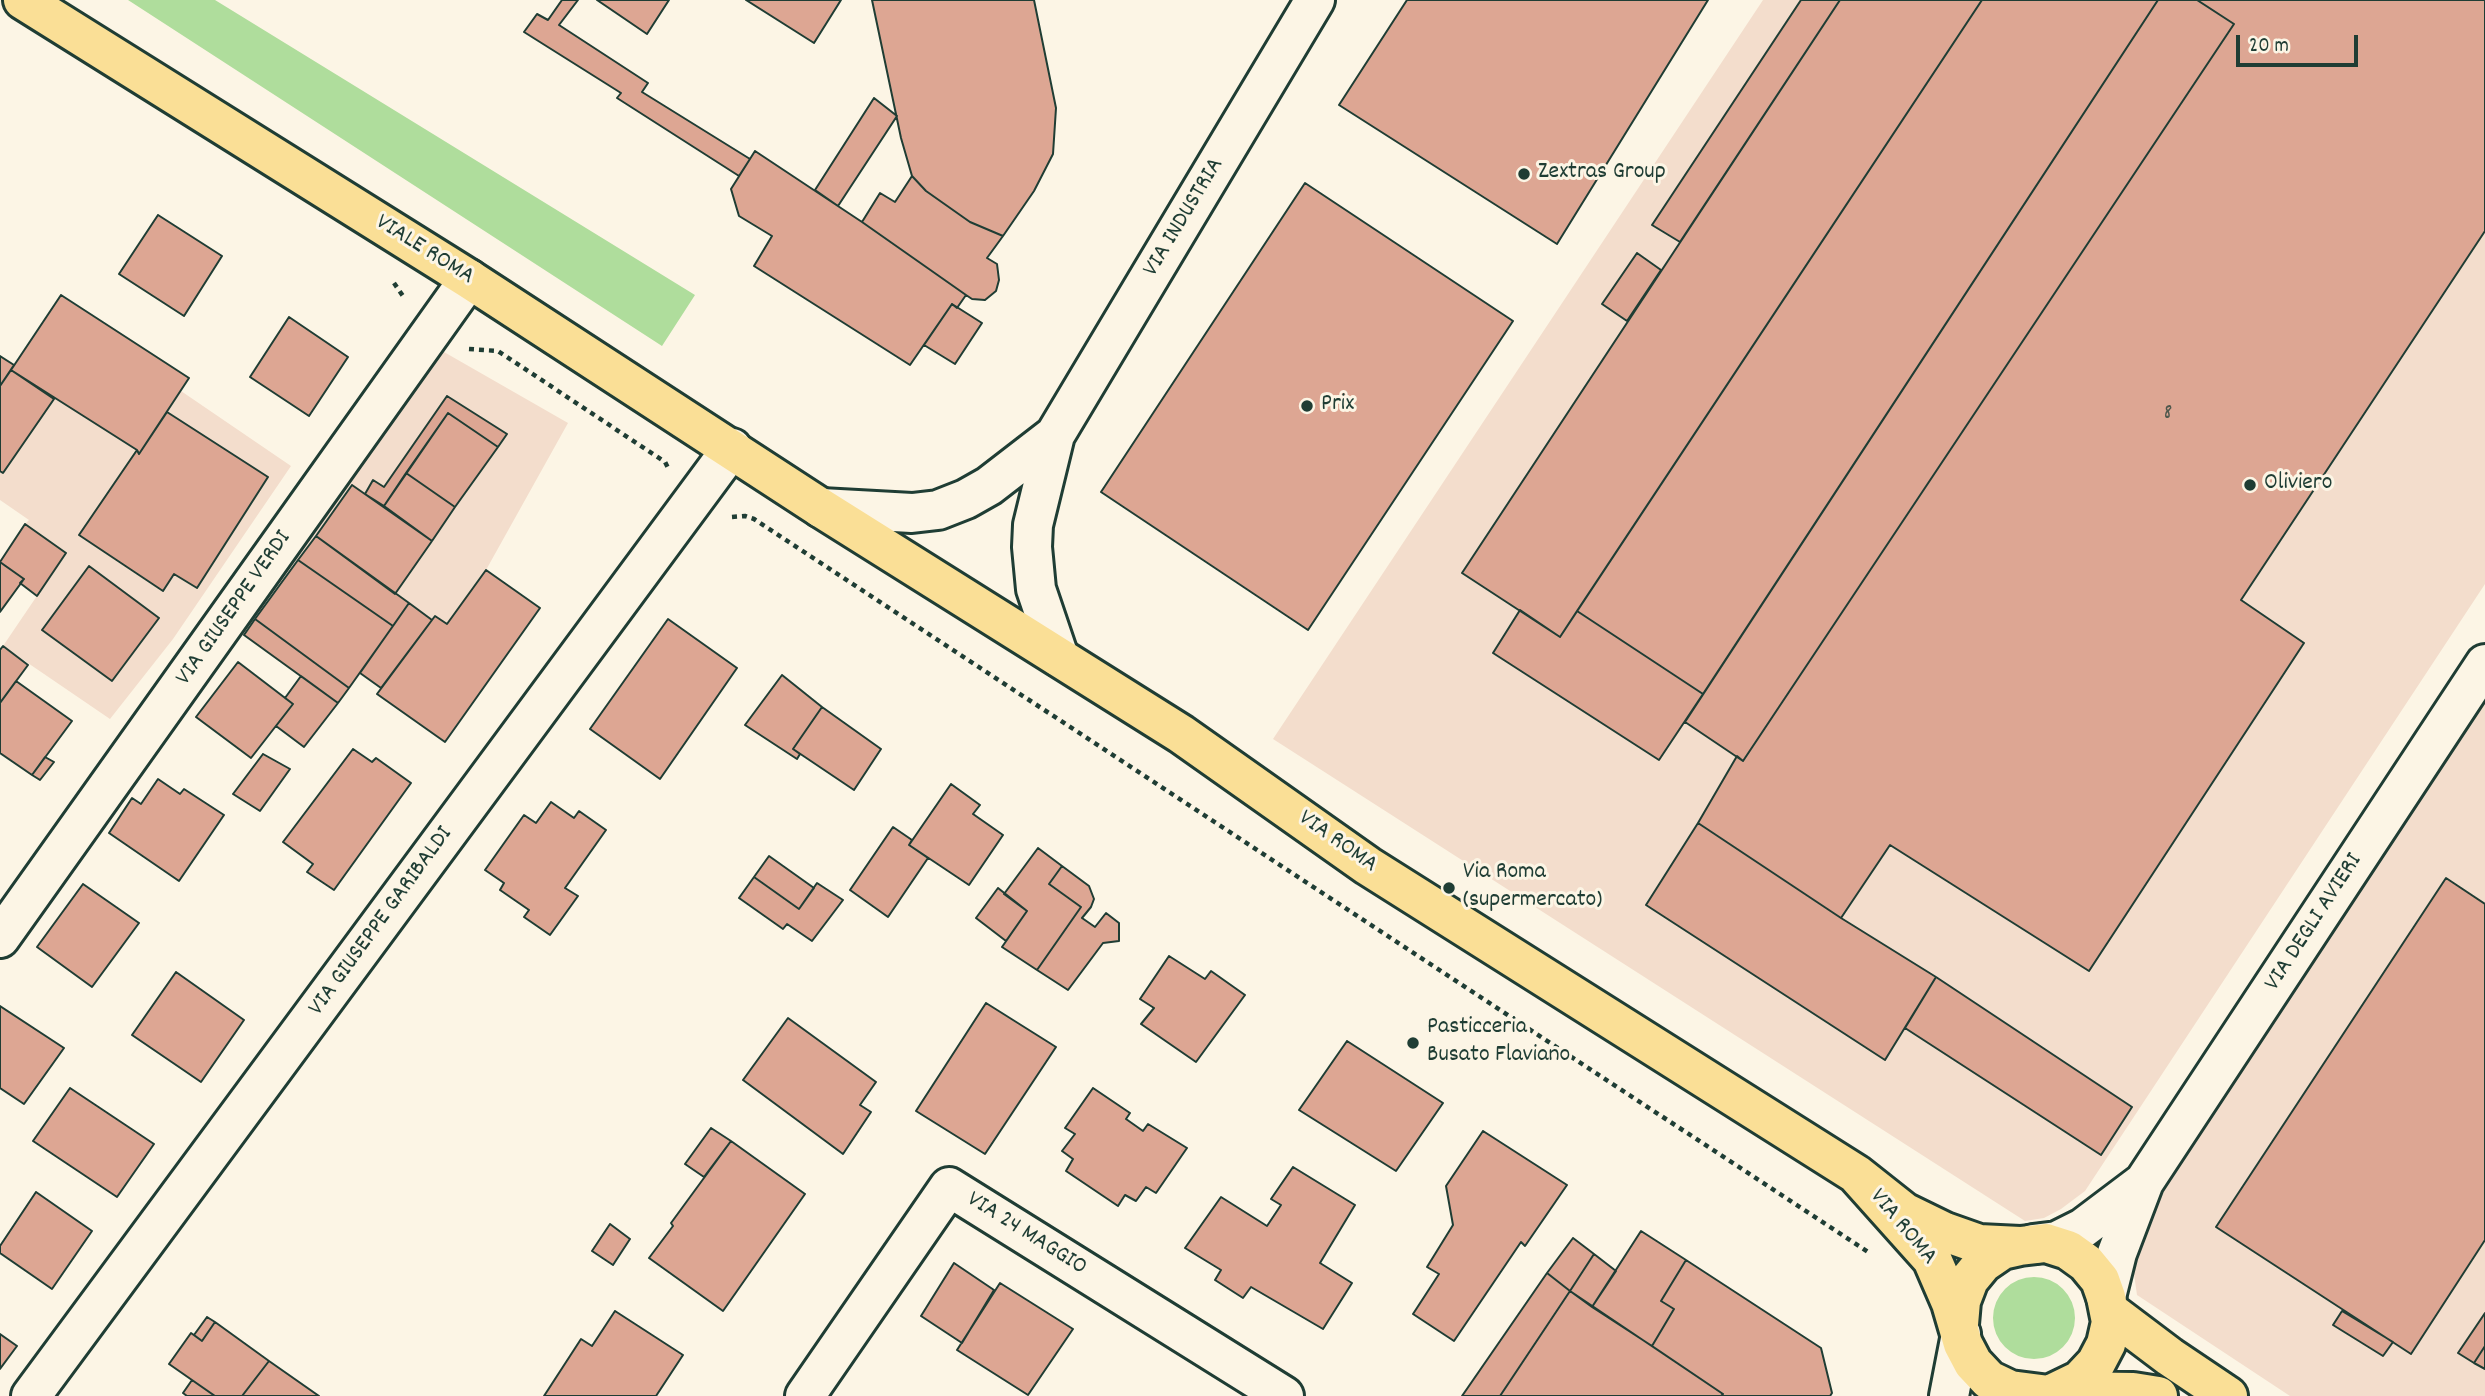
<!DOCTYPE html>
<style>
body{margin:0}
#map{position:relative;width:2485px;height:1396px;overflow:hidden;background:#fcf5e5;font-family:Dekko,sans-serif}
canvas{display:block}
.scale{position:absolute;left:2236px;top:35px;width:122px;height:32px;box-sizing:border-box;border:4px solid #1f3d34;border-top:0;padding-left:9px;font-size:21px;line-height:24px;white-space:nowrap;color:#1f3d34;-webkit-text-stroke:5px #fcf5e5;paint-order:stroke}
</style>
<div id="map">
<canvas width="2485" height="1396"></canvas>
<div class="scale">20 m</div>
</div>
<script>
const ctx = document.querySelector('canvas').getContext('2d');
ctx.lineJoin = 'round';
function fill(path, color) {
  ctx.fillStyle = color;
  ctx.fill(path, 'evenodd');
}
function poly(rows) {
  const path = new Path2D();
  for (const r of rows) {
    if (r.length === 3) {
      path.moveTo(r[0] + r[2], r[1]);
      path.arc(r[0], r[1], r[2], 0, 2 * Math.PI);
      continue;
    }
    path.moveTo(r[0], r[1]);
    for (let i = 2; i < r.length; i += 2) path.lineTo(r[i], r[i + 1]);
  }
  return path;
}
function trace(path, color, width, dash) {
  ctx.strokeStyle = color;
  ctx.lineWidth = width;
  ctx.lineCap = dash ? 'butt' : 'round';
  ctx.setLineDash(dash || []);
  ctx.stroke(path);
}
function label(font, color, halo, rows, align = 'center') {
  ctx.font = font + ' Dekko,sans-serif';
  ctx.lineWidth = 6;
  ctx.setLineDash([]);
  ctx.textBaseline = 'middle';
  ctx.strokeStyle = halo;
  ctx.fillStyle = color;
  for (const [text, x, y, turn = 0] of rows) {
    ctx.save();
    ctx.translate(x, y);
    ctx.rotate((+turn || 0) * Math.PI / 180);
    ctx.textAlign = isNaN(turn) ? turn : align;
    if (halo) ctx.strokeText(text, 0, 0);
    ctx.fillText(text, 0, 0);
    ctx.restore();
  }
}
fill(poly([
 [1763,0,2485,0,2485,584,2085,1191,2061,1209,2044,1218,2025,1221,1273,739],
 [61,295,189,378,181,391,291,466,173,639,110,719,3,646,66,553,25,524,29,520,0,500,0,471,3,473,54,399,11,370],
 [444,352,568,423,486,570,447,624,432,620,409,603,338,703,227,623,410,371],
 [2485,692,2485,1396,2290,1396,2137,1295,2133,1267,2135,1254,2149,1205]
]), '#f3ddcc');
fill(poly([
 [128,0,215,0,695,295,662,346],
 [2034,1318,41]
]), '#afdd9c');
const building = poly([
 [562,0,578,0,559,25,648,83,642,92,750,159,739,176,617,98,621,93,524,32,537,14,548,20,562,0],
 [597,0,669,0,647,34,597,0],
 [746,0,841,0,814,43,746,0],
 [872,0,1034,0,1056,108,1053,154,1034,191,1003,236,970,222,926,191,912,176,901,138,872,0],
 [1407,0,1708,0,1557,244,1339,105,1407,0],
 [1801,0,1840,0,1680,242,1652,225,1801,0],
 [1840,0,1982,0,1560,637,1462,573,1840,0],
 [1982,0,2158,0,1703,694,1577,611,1982,0],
 [2158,0,2197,0,2234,24,1743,761,1685,722,2158,0],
 [2197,0,2485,0,2485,231,2241,600,2304,643,2089,971,1890,845,1841,918,1698,823,1737,756,1743,761,2234,24,2197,0],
 [874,98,897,116,838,206,815,190,874,98],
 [755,151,862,222,966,295,957,308,952,304,910,365,754,266,772,236,739,216,731,189,755,151],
 [912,176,926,191,970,222,1003,236,987,258,997,264,999,280,996,291,985,300,972,299,966,295,862,222,880,193,895,202,912,176],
 [1305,183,1513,321,1308,630,1101,492,1305,183],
 [158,215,222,256,184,316,119,274,158,215],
 [1637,253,1661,270,1627,321,1602,304,1637,253],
 [61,295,189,378,139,454,137,450,11,370,61,295],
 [952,304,982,323,955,364,924,345,952,304],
 [289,317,348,357,309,416,250,377,289,317],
 [0,356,14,365,0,386,0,356],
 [11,370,54,399,3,473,0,471,0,386,11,370],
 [447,396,507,434,498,447,448,413,384,506,365,494,373,480,384,487,447,396],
 [167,412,268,477,197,588,174,574,163,591,79,535,137,450,139,454,167,412],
 [448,413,498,447,455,507,406,473,448,413],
 [406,473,455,507,432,541,384,506,406,473],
 [352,485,432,541,395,594,316,536,352,485],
 [25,524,66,553,37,596,20,583,24,579,0,562,25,524],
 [316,536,409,603,393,626,298,560,316,536],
 [298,560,393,626,349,688,255,619,298,560],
 [0,562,24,579,0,612,0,562],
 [89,566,159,618,112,681,42,630,89,566],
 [486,570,540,608,445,742,377,694,435,616,447,624,486,570],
 [409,603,432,620,381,688,360,673,409,603],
 [1520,610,1560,637,1577,611,1703,694,1659,760,1493,653,1520,610],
 [255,619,349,688,338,703,244,635,255,619],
 [668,619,737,668,660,779,590,729,668,619],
 [3,646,28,665,0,703,0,650,3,646],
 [238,662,293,704,251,758,196,717,238,662],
 [782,675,822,707,793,749,800,754,797,759,745,725,782,675],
 [301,676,338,703,304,747,276,726,293,704,285,698,301,676],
 [16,681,72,721,32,775,0,753,0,703,16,681],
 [822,707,881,749,854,790,793,749,822,707],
 [353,749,372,762,376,758,411,783,334,890,307,872,313,864,283,842,353,749],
 [263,754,290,769,260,811,233,794,263,754],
 [45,757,54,762,40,780,32,775,45,757],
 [158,779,180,794,184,789,224,815,179,881,109,833,132,798,141,804,158,779],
 [951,784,980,805,973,814,1003,835,969,885,909,845,951,784],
 [551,802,574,818,579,811,606,830,565,888,578,896,550,935,524,917,529,910,500,890,504,883,485,870,524,815,536,823,551,802],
 [1698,823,1841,918,1936,977,1885,1060,1646,905,1698,823],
 [893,827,912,840,909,845,928,858,888,917,850,890,893,827],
 [1038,848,1062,866,1049,884,1081,907,1037,970,1002,947,1027,911,1004,894,1038,848],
 [769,856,814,888,799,909,754,877,769,856],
 [1062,866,1089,886,1094,899,1091,907,1082,918,1095,927,1106,913,1119,923,1119,941,1103,943,1068,990,1037,970,1081,907,1049,884,1062,866],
 [754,877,799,909,817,883,843,900,812,941,787,924,783,929,739,898,754,877],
 [2446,878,2485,904,2485,1240,2411,1354,2216,1227,2446,878],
 [83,884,139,923,92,987,37,947,83,884],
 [998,888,1027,911,1006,941,976,918,998,888],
 [1169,956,1205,979,1211,971,1245,995,1196,1062,1141,1024,1154,1008,1140,999,1169,956],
 [176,972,244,1020,201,1082,132,1035,176,972],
 [1936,977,2132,1107,2101,1155,1905,1028,1936,977],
 [986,1003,1056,1047,985,1154,916,1111,986,1003],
 [0,1006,64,1048,24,1104,0,1088,0,1006],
 [788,1018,876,1082,860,1105,871,1112,843,1154,743,1080,788,1018],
 [1347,1041,1443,1103,1396,1171,1299,1110,1347,1041],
 [70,1088,154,1144,117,1197,33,1141,70,1088],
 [1093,1088,1130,1113,1126,1119,1143,1131,1148,1124,1187,1148,1156,1193,1146,1187,1136,1201,1125,1195,1118,1206,1066,1171,1073,1159,1062,1151,1075,1134,1065,1128,1093,1088],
 [711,1128,731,1141,704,1177,685,1164,711,1128],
 [1483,1131,1567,1185,1525,1246,1521,1242,1454,1341,1413,1314,1439,1274,1427,1267,1453,1225,1446,1186,1483,1131],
 [731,1141,805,1194,723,1311,649,1258,673,1226,671,1223,731,1141],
 [1293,1167,1355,1205,1320,1263,1352,1283,1323,1329,1251,1287,1243,1298,1215,1280,1221,1270,1185,1248,1221,1197,1267,1226,1281,1205,1271,1199,1293,1167],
 [36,1192,92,1231,52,1289,0,1253,0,1246,36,1192],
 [610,1224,630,1239,613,1265,592,1251,610,1224],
 [1641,1231,1686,1260,1661,1301,1674,1309,1652,1346,1592,1307,1641,1231],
 [1573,1238,1594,1254,1570,1291,1547,1273,1573,1238],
 [1594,1254,1616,1271,1592,1307,1570,1291,1594,1254],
 [1686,1260,1821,1348,1832,1393,1830,1396,1721,1396,1723,1394,1652,1346,1674,1309,1661,1301,1686,1260],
 [954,1263,994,1290,962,1343,921,1316,954,1263],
 [1547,1273,1570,1291,1500,1396,1462,1396,1547,1273],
 [1000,1283,1073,1329,1028,1395,957,1350,1000,1283],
 [1570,1291,1723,1394,1721,1396,1500,1396,1570,1291],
 [615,1311,683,1355,656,1396,544,1396,581,1339,592,1346,615,1311],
 [2342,1311,2393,1342,2383,1356,2333,1325,2342,1311],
 [2485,1313,2485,1346,2474,1363,2458,1353,2485,1313],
 [207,1317,215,1322,202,1341,194,1335,207,1317],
 [215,1322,269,1361,242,1396,215,1396,169,1364,191,1333,202,1341,215,1322],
 [0,1334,17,1346,0,1369,0,1334],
 [2485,1346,2485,1369,2474,1363,2485,1346],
 [269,1361,319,1396,242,1396,269,1361],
 [192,1380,215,1396,187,1396,183,1393,192,1380]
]);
fill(building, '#dda693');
trace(building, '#1f3d34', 2);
const minor = poly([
 [821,508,912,513,938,510,966,499,989,486,1055,435],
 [1059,657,1036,589,1032,547,1033,525,1055,435,1315,0],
 [0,938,469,279],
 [2033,1244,2057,1241,2083,1228,2144,1182],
 [2106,1297,2117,1253,2144,1182,2485,664],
 [31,1396,732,448],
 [805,1396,949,1187,1284,1396],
 [1949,1396,1961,1334]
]);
const major = poly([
 [23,0,469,279,821,508,1181,734,1368,866,1856,1174,1904,1212,1945,1232,1979,1244,2020,1246,2046,1243,2068,1250,2086,1263,2100,1280,2106,1297,2111,1322,2106,1344,2096,1363,2080,1380,2049,1395,2010,1390,1989,1380,1973,1363,1963,1344,1951,1303,1932,1259,1856,1174],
 [2109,1311,2170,1357,2228,1396],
 [1959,1324,1961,1301,1969,1280,1983,1263,2002,1250,2020,1246],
 [2060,1391,2133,1392,2158,1396]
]);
trace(minor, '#1f3d34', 44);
trace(major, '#1f3d34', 44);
trace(poly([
 [394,283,405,299],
 [469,349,498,351,665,462,668,468],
 [732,517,745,516,754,519,1868,1252]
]), '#1f3d34', 4.5, [5, 5]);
trace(minor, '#fcf5e5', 38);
trace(major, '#fadf96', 38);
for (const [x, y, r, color] of [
 [1524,174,7,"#1f3d34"],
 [1307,406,7,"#1f3d34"],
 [2250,485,7,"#1f3d34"],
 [1449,888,7,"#1f3d34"],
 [1413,1043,7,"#1f3d34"]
]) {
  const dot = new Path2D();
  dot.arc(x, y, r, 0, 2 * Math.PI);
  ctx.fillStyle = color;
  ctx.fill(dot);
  trace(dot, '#fcf5e5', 2.5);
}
label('21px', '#4e574c', null, [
 ["8",2168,415]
]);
label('24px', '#1f3d34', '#fcf5e5', [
 ["Zextras Group",1538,174],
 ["Prix",1321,406],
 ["Oliviero",2264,485],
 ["Via Roma",1463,874],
 ["(supermercato)",1463,902],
 ["Pasticceria",1427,1029],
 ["Busato Flaviano",1427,1057]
], 'left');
label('24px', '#1f3d34', '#fcf5e5', [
 ["VIA INDUSTRIA",1185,218,-59],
 ["VIALE ROMA",424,251,32],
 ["VIA GIUSEPPE VERDI",235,609,-55],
 ["VIA ROMA",1337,843,35],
 ["VIA GIUSEPPE GARIBALDI",382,922,-54],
 ["VIA DEGLI AVIERI",2315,923,-57],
 ["VIA ROMA",1902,1228,50],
 ["VIA 24 MAGGIO",1026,1235,32]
]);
</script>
